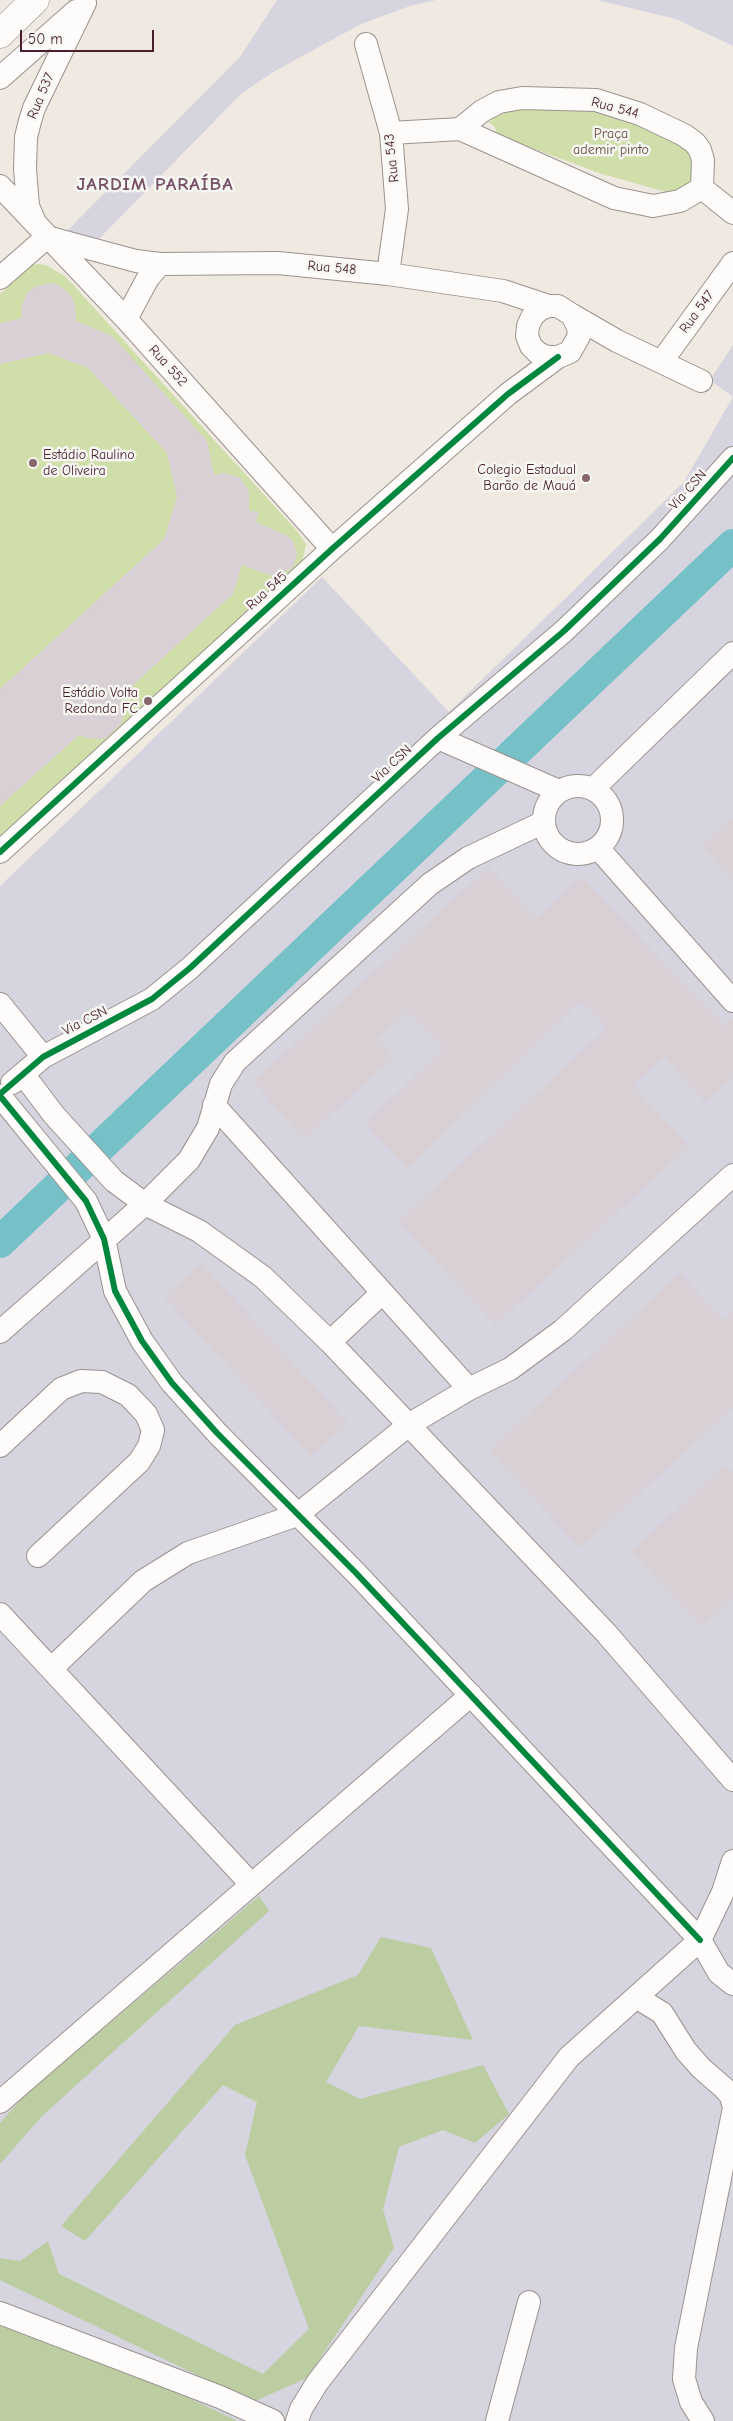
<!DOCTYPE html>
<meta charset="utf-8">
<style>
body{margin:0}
#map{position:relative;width:733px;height:2421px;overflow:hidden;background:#efe9e1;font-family:"Comic Neue",sans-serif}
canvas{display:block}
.scale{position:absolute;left:20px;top:30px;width:134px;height:22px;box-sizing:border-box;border:2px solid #4a1f2b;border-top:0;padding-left:6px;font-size:15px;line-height:18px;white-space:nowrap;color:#4a1f2b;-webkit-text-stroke:4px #f6f6f2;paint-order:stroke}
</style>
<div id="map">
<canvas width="733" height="2421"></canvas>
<div class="scale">50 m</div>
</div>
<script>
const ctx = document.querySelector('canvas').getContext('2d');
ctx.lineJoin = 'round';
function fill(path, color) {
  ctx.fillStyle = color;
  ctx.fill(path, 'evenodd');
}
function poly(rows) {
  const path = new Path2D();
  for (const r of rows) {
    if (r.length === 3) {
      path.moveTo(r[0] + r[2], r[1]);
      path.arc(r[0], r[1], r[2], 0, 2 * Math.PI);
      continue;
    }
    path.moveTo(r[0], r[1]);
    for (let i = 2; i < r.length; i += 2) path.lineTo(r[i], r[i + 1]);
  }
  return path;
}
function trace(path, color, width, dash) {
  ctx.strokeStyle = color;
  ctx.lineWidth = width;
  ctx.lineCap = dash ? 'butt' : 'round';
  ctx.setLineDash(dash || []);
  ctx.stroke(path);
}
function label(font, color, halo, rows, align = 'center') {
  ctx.font = font + ' "Comic Neue",sans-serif';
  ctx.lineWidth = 5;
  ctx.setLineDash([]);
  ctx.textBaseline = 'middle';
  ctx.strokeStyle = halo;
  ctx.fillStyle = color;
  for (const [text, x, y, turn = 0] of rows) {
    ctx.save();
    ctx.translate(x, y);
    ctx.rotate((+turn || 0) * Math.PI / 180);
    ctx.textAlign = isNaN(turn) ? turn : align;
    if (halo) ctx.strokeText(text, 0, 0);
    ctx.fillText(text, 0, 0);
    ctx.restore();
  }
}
fill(poly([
 [277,0,436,0,410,6,361,24,273,72,241,94,93,245,64,234,240,57],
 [597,0,733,0,733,46,676,19],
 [733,345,733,397,710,380],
 [733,397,733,2421,0,2421,0,886,322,577,449,712,684,482]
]), '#d5d4df');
fill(poly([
 [596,101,698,148,693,185,684,197,602,174,513,141,497,133,494,126,487,121,492,121,487,110],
 [38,264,46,265,66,277,297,531,306,544,302,563,0,837,0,294,31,265]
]), '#d0dea9');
fill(poly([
 [259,1896,269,1911,42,2116,0,2164,0,2123,24,2096],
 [381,1937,431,1948,473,2040,359,2026,326,2082,360,2099,483,2065,509,2114,475,2143,443,2130,399,2147,383,2209,394,2248,307,2378,253,2402,0,2280,0,2258,20,2261,48,2241,59,2274,263,2374,309,2329,245,2155,257,2102,223,2085,85,2241,61,2226,235,2025,358,1975],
 [0,2309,148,2379,238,2421,0,2421]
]), '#bbcda1');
trace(poly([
 [0,1242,733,545]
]), '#75c1c7', 32);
fill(poly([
 [50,283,59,285,71,296,75,304,76,321,112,336,207,441,214,475,225,473,240,478,249,491,249,510,259,513,256,522,288,536,293,541,297,554,293,567,280,575,272,576,242,565,233,594,121,696,124,713,121,724,106,738,100,739,87,738,79,735,0,806,0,689,164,539,177,497,167,453,88,368,49,353,0,364,0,323,22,318,21,308,27,293,34,287],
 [733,817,733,880,701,846],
 [489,867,537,919,581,877,724,1025,733,1018,733,1077,704,1102,664,1056,633,1086,689,1146,495,1325,399,1221,607,1028,581,1001,408,1168,365,1124,444,1048,408,1011,378,1039,394,1057,304,1139,253,1082],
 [201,1263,348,1423,311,1456,164,1297],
 [680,1273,723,1320,733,1311,733,1408,580,1548,489,1450],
 [726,1464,733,1472,733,1598,702,1627,631,1552]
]), '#d8d0d4');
const minor = poly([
 [366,44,391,133,397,209,388,274],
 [0,78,76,11],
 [460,129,482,111,499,102,522,98,596,100,640,114,684,135,695,143,700,150,703,160,702,188],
 [391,133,460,129,614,198,653,206,680,201,702,188],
 [0,186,126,319,332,549],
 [702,188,733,213],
 [34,220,28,206,25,169,26,137,30,121,34,108,85,3],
 [47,237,136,261,160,264,278,263,388,274,503,291,548,306,558,306,572,315,578,327,579,336,570,352,558,357,547,357,538,353,531,346,527,336,528,326,532,317,539,310,548,306],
 [0,278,47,237],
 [572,315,617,341,701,381],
 [126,319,148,278,160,264],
 [662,361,733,263],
 [438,738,559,791],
 [578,820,34],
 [593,789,733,653],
 [598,848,733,1001],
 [0,852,332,549,508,394,558,357],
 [0,1004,43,1057],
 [23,1074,54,1115,114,1181,145,1204,199,1231,263,1277,330,1342,606,1633,733,1780],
 [12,1083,43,1057,152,999,190,968,438,738,564,631,660,539,733,458],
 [0,1096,86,1201,104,1239,115,1291,142,1341,172,1383,217,1433,356,1573,700,1940,719,1973,733,1984],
 [214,1105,469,1389],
 [0,1332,145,1204,189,1160,208,1128,221,1084,235,1062,430,884,468,858,544,822],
 [330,1342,382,1293],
 [0,1446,61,1389,81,1381,102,1382,128,1395,146,1414,153,1430,149,1446,139,1462,38,1556],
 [0,1614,251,1884],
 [51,1669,143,1581,188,1553,297,1515,410,1424,469,1389,510,1369,563,1330,733,1175],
 [636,1997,662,2013,686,2051,701,2068,724,2088,731,2096,733,2104],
 [0,2102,471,1695],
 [0,2313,220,2397,273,2421],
 [297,2421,301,2409,317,2383,569,2057,700,1940,723,1892,733,1861],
 [497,2421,529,2302],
 [703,2421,691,2402,684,2379,686,2348,733,2113]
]);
const major = poly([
 [0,34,35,0]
]);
trace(minor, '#9b928f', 24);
trace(major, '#9b928f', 29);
trace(minor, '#fdfcfa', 22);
trace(major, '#fdfcfa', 28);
trace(poly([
 [0,852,332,549,508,394,558,357],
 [0,1094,43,1057,152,999,190,968,438,738,564,631,660,539,733,458],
 [0,1096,86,1201,104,1239,115,1291,142,1341,172,1383,217,1433,356,1573,700,1940]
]), '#00873e', 6);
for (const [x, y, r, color] of [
 [33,463,5,"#84666b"],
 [586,478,5,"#84666b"],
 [148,701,5,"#84666b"]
]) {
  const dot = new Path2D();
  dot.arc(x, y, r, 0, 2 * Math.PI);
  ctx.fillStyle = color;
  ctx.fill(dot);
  trace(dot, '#f6f6f2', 2);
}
label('14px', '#4a1f2b', '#f6f6f2', [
 ["Rua 537",41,96,-67],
 ["Rua 544",615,108,15],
 ["Rua 543",392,158,-96],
 ["Rua 548",332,268,5],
 ["Rua 547",697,312,-54],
 ["Rua 552",168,366,48],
 ["Via CSN",688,490,-48],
 ["Rua 545",267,591,-42],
 ["Via CSN",392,764,-43],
 ["Via CSN",85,1021,-27]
]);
label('14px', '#654c3f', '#f6f6f2', [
 ["Praça",611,134],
 ["ademir pinto",611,150]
]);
label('14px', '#4a1f2b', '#f6f6f2', [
 ["Estádio Raulino",43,455,"left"],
 ["de Oliveira",43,471,"left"],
 ["Colegio Estadual",576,470],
 ["Barão de Mauá",576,486],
 ["Estádio Volta",138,693],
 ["Redonda FC",138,709]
], 'right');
ctx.letterSpacing = '1px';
label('bold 19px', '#775167', '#f6f6f2', [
 ["JARDIM PARAÍBA",155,185]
]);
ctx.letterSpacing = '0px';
</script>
